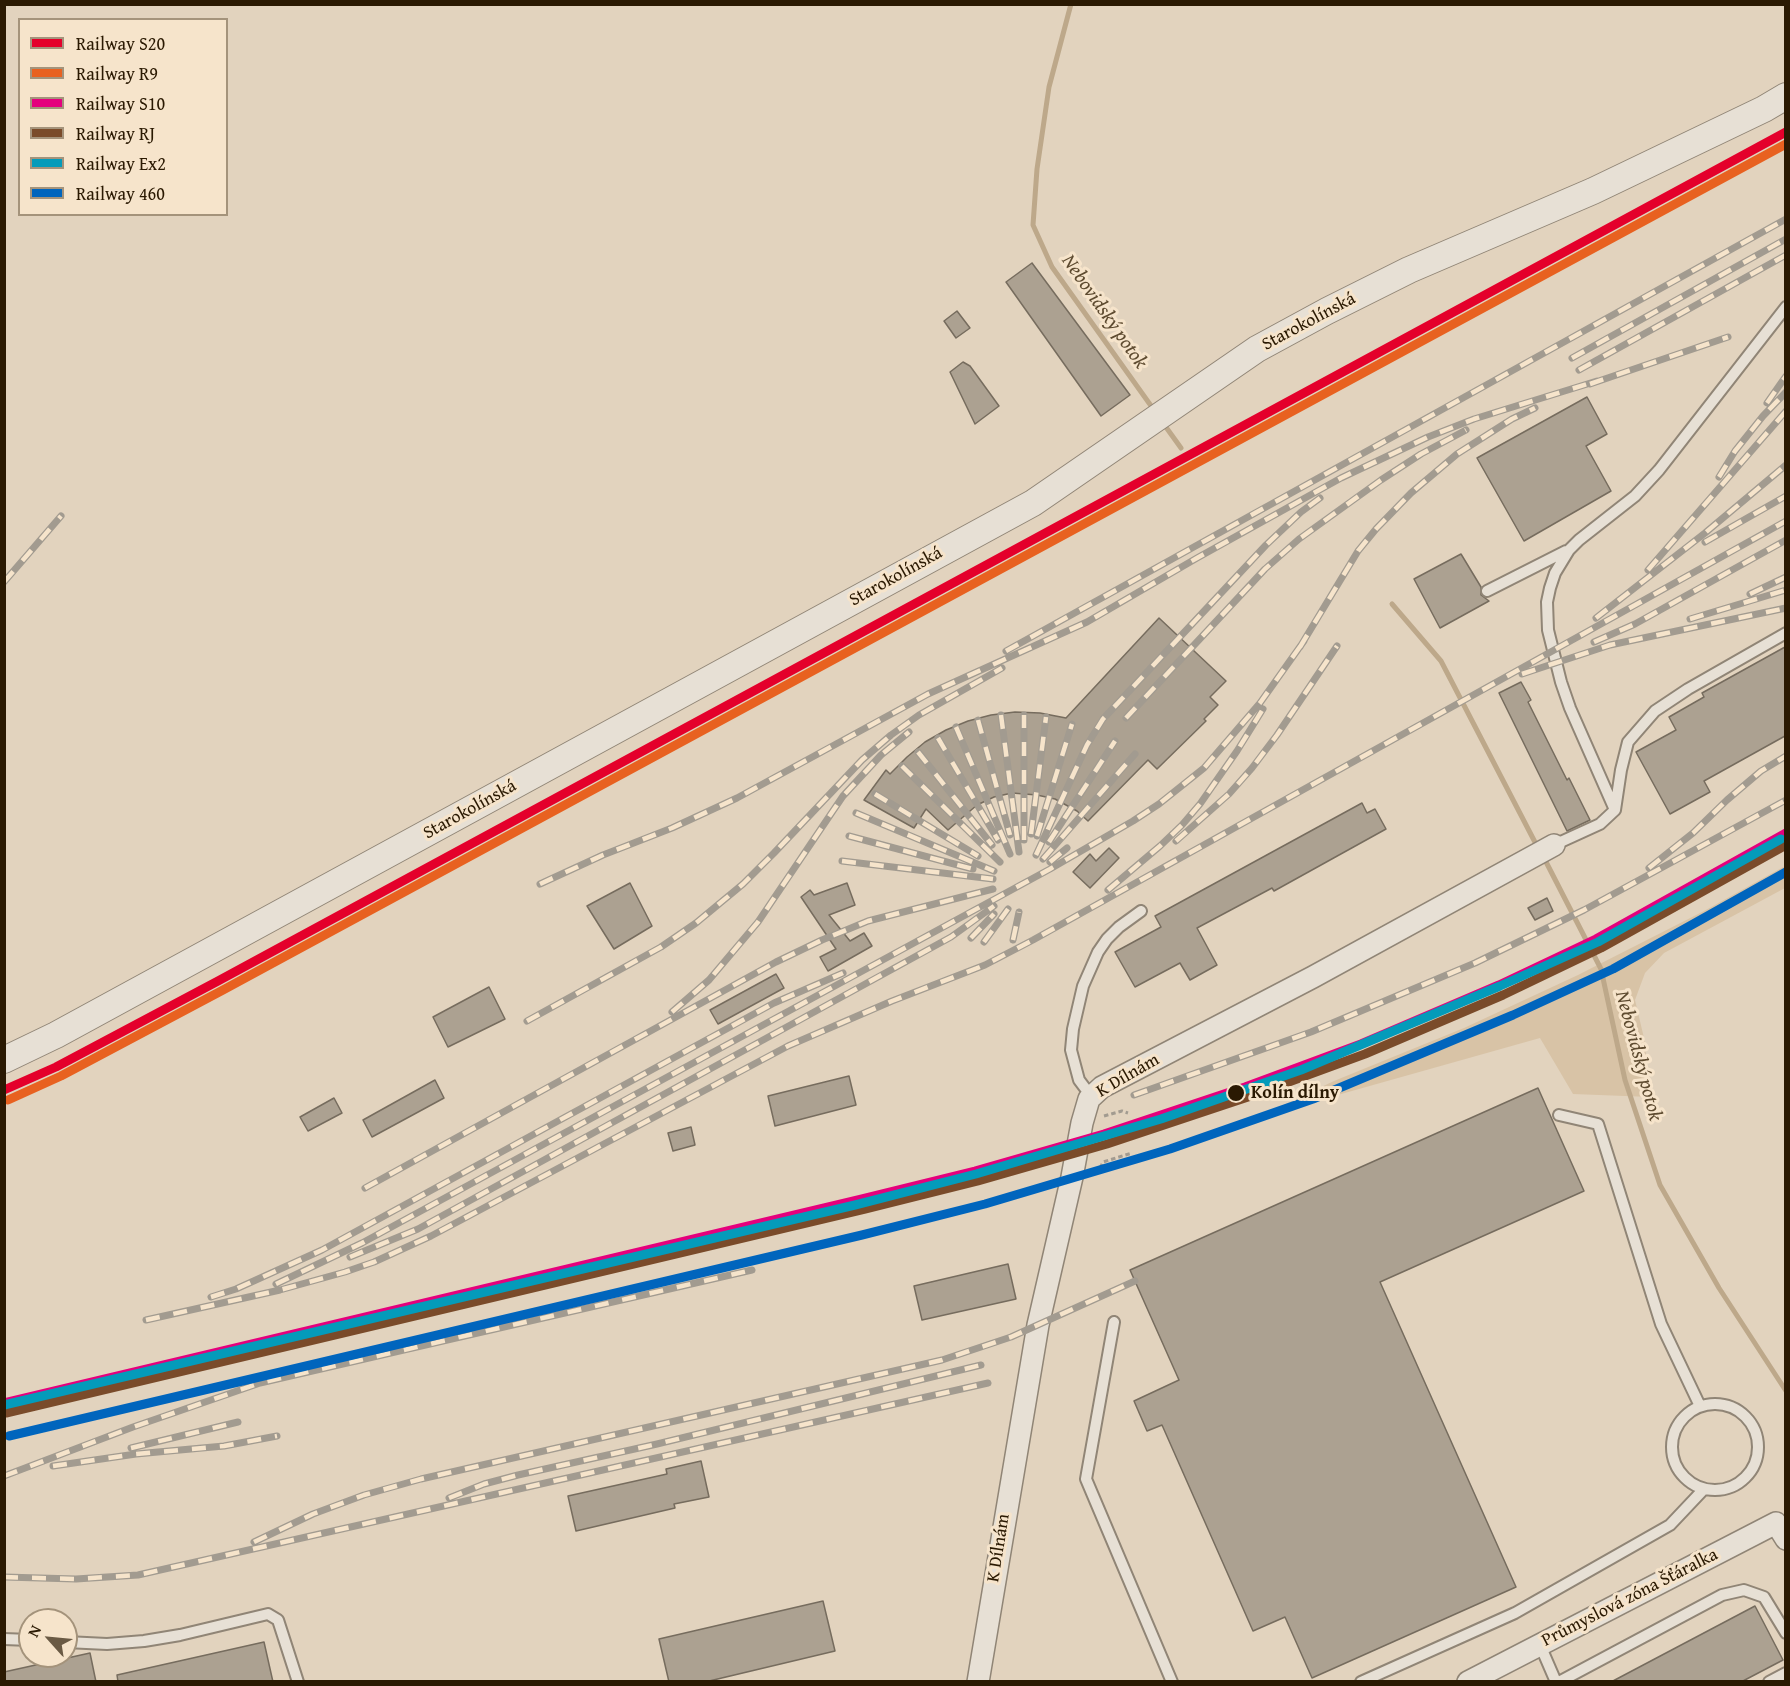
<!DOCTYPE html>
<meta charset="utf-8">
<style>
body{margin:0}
#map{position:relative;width:1790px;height:1686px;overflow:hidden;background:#e2d3be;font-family:"Gentium Book Plus",serif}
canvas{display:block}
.frame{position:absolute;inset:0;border:6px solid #2a1902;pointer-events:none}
.legend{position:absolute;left:18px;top:18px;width:210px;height:198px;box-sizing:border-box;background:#f6e4cb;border:2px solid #a4937b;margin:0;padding:8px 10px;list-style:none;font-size:18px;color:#2a1902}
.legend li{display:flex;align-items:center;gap:12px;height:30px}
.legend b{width:30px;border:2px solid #a4937b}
.north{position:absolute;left:18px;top:1608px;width:60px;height:60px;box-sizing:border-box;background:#f6e4cb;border:2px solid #a4937b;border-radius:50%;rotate:297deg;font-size:16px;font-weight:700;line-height:24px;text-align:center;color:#2a1902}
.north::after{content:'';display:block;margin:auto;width:21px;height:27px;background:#6a5a44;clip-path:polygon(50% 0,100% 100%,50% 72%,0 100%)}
</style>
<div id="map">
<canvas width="1790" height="1686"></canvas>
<div class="frame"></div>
<ul class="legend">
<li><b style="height:8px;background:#e4002b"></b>Railway S20</li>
<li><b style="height:8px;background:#e86120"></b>Railway R9</li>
<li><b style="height:8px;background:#e5007d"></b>Railway S10</li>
<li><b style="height:8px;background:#7a4b2a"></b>Railway RJ</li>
<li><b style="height:8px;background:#049bba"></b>Railway Ex2</li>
<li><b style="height:8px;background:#0065bd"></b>Railway 460</li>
</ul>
<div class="north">N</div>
</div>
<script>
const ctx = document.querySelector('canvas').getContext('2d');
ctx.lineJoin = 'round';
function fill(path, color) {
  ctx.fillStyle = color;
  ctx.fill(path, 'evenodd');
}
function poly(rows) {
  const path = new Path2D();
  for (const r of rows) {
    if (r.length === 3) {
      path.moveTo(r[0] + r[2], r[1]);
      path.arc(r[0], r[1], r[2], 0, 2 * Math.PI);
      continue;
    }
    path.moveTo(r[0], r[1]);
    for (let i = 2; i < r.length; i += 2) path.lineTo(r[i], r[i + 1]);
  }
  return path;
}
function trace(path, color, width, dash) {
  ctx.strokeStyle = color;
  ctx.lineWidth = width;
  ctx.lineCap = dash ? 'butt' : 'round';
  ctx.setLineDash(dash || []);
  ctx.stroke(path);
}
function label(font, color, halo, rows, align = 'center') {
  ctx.font = font + ' "Gentium Book Plus",serif';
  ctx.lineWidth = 6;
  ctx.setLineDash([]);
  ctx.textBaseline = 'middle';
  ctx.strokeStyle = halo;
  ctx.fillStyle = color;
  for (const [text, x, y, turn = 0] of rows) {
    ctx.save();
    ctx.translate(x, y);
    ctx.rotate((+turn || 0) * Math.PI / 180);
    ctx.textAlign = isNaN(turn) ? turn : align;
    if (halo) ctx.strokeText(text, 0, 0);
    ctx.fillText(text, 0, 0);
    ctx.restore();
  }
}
fill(poly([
 [1785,866,1785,888,1664,953,1645,973,1635,1000,1644,1038,1651,1097,1573,1094,1540,1038,1256,1118,1334,1081,1464,1028,1578,975,1704,911]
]), '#d8c3a6');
trace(poly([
 [1071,4,1049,87,1037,169,1033,225,1052,267,1154,410],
 [1163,423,1181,448],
 [1392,604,1441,661,1538,848],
 [1543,856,1601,969,1625,1080,1660,1185,1719,1288,1786,1391]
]), '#bda88a', 5);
const building = poly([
 [1032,263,1130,395,1101,416,1006,282,1032,263],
 [957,311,970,328,956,338,944,321,957,311],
 [963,362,970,366,999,406,975,424,950,372,963,362],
 [1587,397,1607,434,1586,446,1611,491,1524,541,1477,458,1587,397],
 [1461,554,1481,587,1481,595,1489,601,1440,628,1414,579,1461,554],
 [1159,618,1226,681,1210,697,1218,705,1204,719,1206,721,1157,769,1148,760,1088,821,1077,811,1055,799,1037,795,1012,793,994,797,977,805,948,830,926,809,914,828,864,800,886,770,890,774,907,757,925,742,946,730,968,721,991,715,1015,712,1040,713,1066,718,1159,618],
 [1785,647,1785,736,1704,781,1710,792,1670,814,1636,752,1676,730,1669,717,1704,697,1702,693,1785,647],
 [1521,682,1531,700,1528,702,1567,780,1569,778,1590,820,1567,831,1499,693,1521,682],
 [1362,803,1367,813,1375,809,1386,829,1274,891,1272,888,1197,928,1217,965,1190,980,1180,963,1135,987,1115,952,1161,927,1155,916,1362,803],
 [1109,848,1119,858,1090,888,1073,872,1090,854,1096,861,1109,848],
 [630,883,652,926,614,949,587,906,630,883],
 [847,883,855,905,829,915,850,941,864,933,872,946,828,971,820,957,836,949,801,897,810,890,814,895,847,883],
 [1547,898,1553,911,1535,920,1528,908,1547,898],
 [776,974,784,988,718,1024,710,1010,776,974],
 [489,987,505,1019,448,1047,433,1017,489,987],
 [849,1076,856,1105,775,1126,768,1096,849,1076],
 [435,1080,444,1098,372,1137,363,1120,435,1080],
 [1538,1088,1584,1191,1380,1282,1516,1587,1312,1678,1285,1617,1253,1631,1162,1425,1147,1431,1134,1401,1179,1380,1130,1270,1538,1088],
 [334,1098,342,1113,308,1131,300,1117,334,1098],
 [691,1127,695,1145,673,1151,668,1133,691,1127],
 [1008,1264,1016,1299,922,1320,914,1286,1008,1264],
 [701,1461,709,1497,674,1504,675,1508,576,1531,568,1496,667,1474,666,1469,701,1461],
 [823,1601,835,1651,705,1682,669,1682,659,1639,823,1601],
 [1755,1606,1783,1660,1741,1682,1611,1682,1755,1606],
 [264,1642,273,1682,118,1682,117,1675,264,1642],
 [90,1653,96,1682,4,1682,4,1672,90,1653]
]);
fill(building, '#aca191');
trace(building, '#766c5e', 1.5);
const service = poly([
 [1487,591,1566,551],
 [1615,810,1570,708,1561,682,1548,630,1547,602,1550,588,1555,573,1569,550,1579,540,1635,496,1659,470,1786,307],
 [1554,845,1600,824,1615,810,1621,770,1628,742,1655,711,1688,689,1786,633],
 [1093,1094,1085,1088,1079,1080,1071,1050,1073,1029,1083,986,1098,952,1107,939,1119,927,1141,911],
 [1559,1115,1598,1124,1661,1324,1700,1406],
 [1114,1322,1086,1479,1172,1682],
 [1715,1447,43],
 [4,1639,30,1640],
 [66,1642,107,1644,144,1641,180,1635,268,1614,278,1620,298,1682],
 [1540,1645,1556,1682],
 [1361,1682,1515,1613,1670,1525,1704,1489],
 [1559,1682,1722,1595,1744,1590,1764,1597,1786,1633],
 [1769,1682,1786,1673]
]);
const minor = poly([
 [978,1682,1038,1325,1072,1177,1082,1123,1089,1099,1102,1087,1313,977,1554,845],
 [1468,1682,1776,1523,1786,1539]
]);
const tertiary = poly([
 [4,1060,56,1035,1033,503,1257,349,1327,311,1409,270,1593,191,1764,109,1786,96]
]);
trace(service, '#908576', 14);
trace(minor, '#908576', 24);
trace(tertiary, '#908576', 28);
trace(poly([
 [1104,1116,1122,1111,1128,1113],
 [1094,1171,1099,1170,1103,1162,1132,1153]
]), '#a29b90', 3, [4.5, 3]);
trace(service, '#e7e0d5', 10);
trace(minor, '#e7e0d5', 21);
trace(tertiary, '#e7e0d5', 26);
const rail = poly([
 [1572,358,1786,239],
 [1579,370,1786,255],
 [1590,384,1728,337],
 [1767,403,1786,376],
 [1719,477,1735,451,1763,416,1786,392],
 [1705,542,1786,496],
 [1648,570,1786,411],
 [4,582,61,516],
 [1750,594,1786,577],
 [1596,618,1705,533,1786,465],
 [1690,619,1786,590],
 [1594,642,1635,624,1786,540],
 [1300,647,1358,551,1376,529,1411,493,1457,454,1512,419,1535,408],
 [1006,651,1786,219],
 [1522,674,1610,645,1786,608],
 [1001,715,1019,852],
 [1126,718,1265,569,1299,539,1381,480,1421,454,1466,430],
 [978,720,1010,835],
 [956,727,1010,854],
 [938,738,998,840],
 [918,752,992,845],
 [902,766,1000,862],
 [875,794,978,856],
 [856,813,994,871],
 [1031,834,1046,717],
 [849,836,973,869],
 [1037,836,1072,724],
 [1024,840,1024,715],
 [1176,841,1229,794,1252,768,1277,735,1337,646],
 [1049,842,1115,741],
 [1036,855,1087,745,1103,719,1266,545,1301,512,1320,498],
 [1043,859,1135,754],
 [842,861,993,879],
 [1050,862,1067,848],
 [1649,868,1693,833,1727,800,1761,771,1786,756],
 [540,884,603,855,672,828,737,798,928,694,1087,622,1197,558,1341,478,1428,437,1474,419,1597,381],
 [1108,890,1160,846,1182,825,1200,804,1237,751,1263,709],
 [971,938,994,914],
 [1013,940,1019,912],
 [984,942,1008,909],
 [672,1012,709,980,758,922,843,796,881,755,909,732],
 [527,1021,661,947,696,923,743,884,774,853,862,760,891,735,919,715,1002,668],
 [1134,1095,1311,1032,1475,963,1584,910,1786,800],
 [365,1188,776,962,822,940,868,921,993,889],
 [350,1257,418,1229,951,937,994,906],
 [276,1284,362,1243,1050,869,1133,821,1159,804,1204,768,1260,703,1304,641],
 [211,1297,236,1289,322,1250,774,1003,843,973],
 [146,1320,280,1290,345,1272,374,1262,431,1236,788,1046,892,1001,985,965,1033,940,1786,521],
 [131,1448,238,1422],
 [53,1466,136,1454,224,1446,277,1436],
 [4,1476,133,1427,260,1383,752,1270],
 [449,1498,484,1484,518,1475,657,1444,981,1365],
 [254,1542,313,1514,364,1495,421,1479,942,1360,1011,1337,1135,1281],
 [4,1577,76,1579,138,1575,988,1383]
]);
trace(rail, '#a29b90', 7);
trace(rail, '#f6e4cb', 4.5, [14]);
trace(poly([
 [4,1090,56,1067,218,981,1786,132]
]), '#e4002b', 9);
trace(poly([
 [8,1100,61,1076,223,990,1786,144]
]), '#e86120', 9);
trace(poly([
 [4,1403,862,1199,975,1171,1104,1134,1245,1087,1361,1044,1499,985,1596,939,1786,833]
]), '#e5007d', 9);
trace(poly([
 [6,1413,865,1209,978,1181,1107,1144,1248,1097,1365,1054,1503,995,1601,948,1786,845]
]), '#7a4b2a', 9);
trace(poly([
 [4,1405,855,1205,976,1174,1161,1119,1301,1070,1500,986,1598,942,1781,839]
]), '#049bba', 9);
trace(poly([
 [9,1436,862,1235,985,1204,1170,1149,1313,1099,1513,1015,1613,969,1786,872]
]), '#0065bd', 9);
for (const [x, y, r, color] of [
 [1236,1093,9,"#2a1902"]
]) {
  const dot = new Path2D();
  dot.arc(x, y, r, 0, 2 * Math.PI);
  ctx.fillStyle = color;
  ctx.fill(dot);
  trace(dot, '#f6e4cb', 2);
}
label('18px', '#2a1902', '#f6e4cb', [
 ["Starokolínská",1309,322,-28],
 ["Starokolínská",896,577,-29],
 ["Starokolínská",470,810,-29],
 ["K Dílnám",1128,1076,-30],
 ["K Dílnám",999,1548,-81],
 ["Průmyslová zóna Šťáralka",1630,1598,-27]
]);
label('bold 18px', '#2a1902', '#f6e4cb', [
 ["Kolín dílny",1251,1093]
], 'left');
label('italic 20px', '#5e4b30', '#f6e4cb', [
 ["Nebovidský potok",1104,312,55],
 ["Nebovidský potok",1638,1056,75]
]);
</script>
